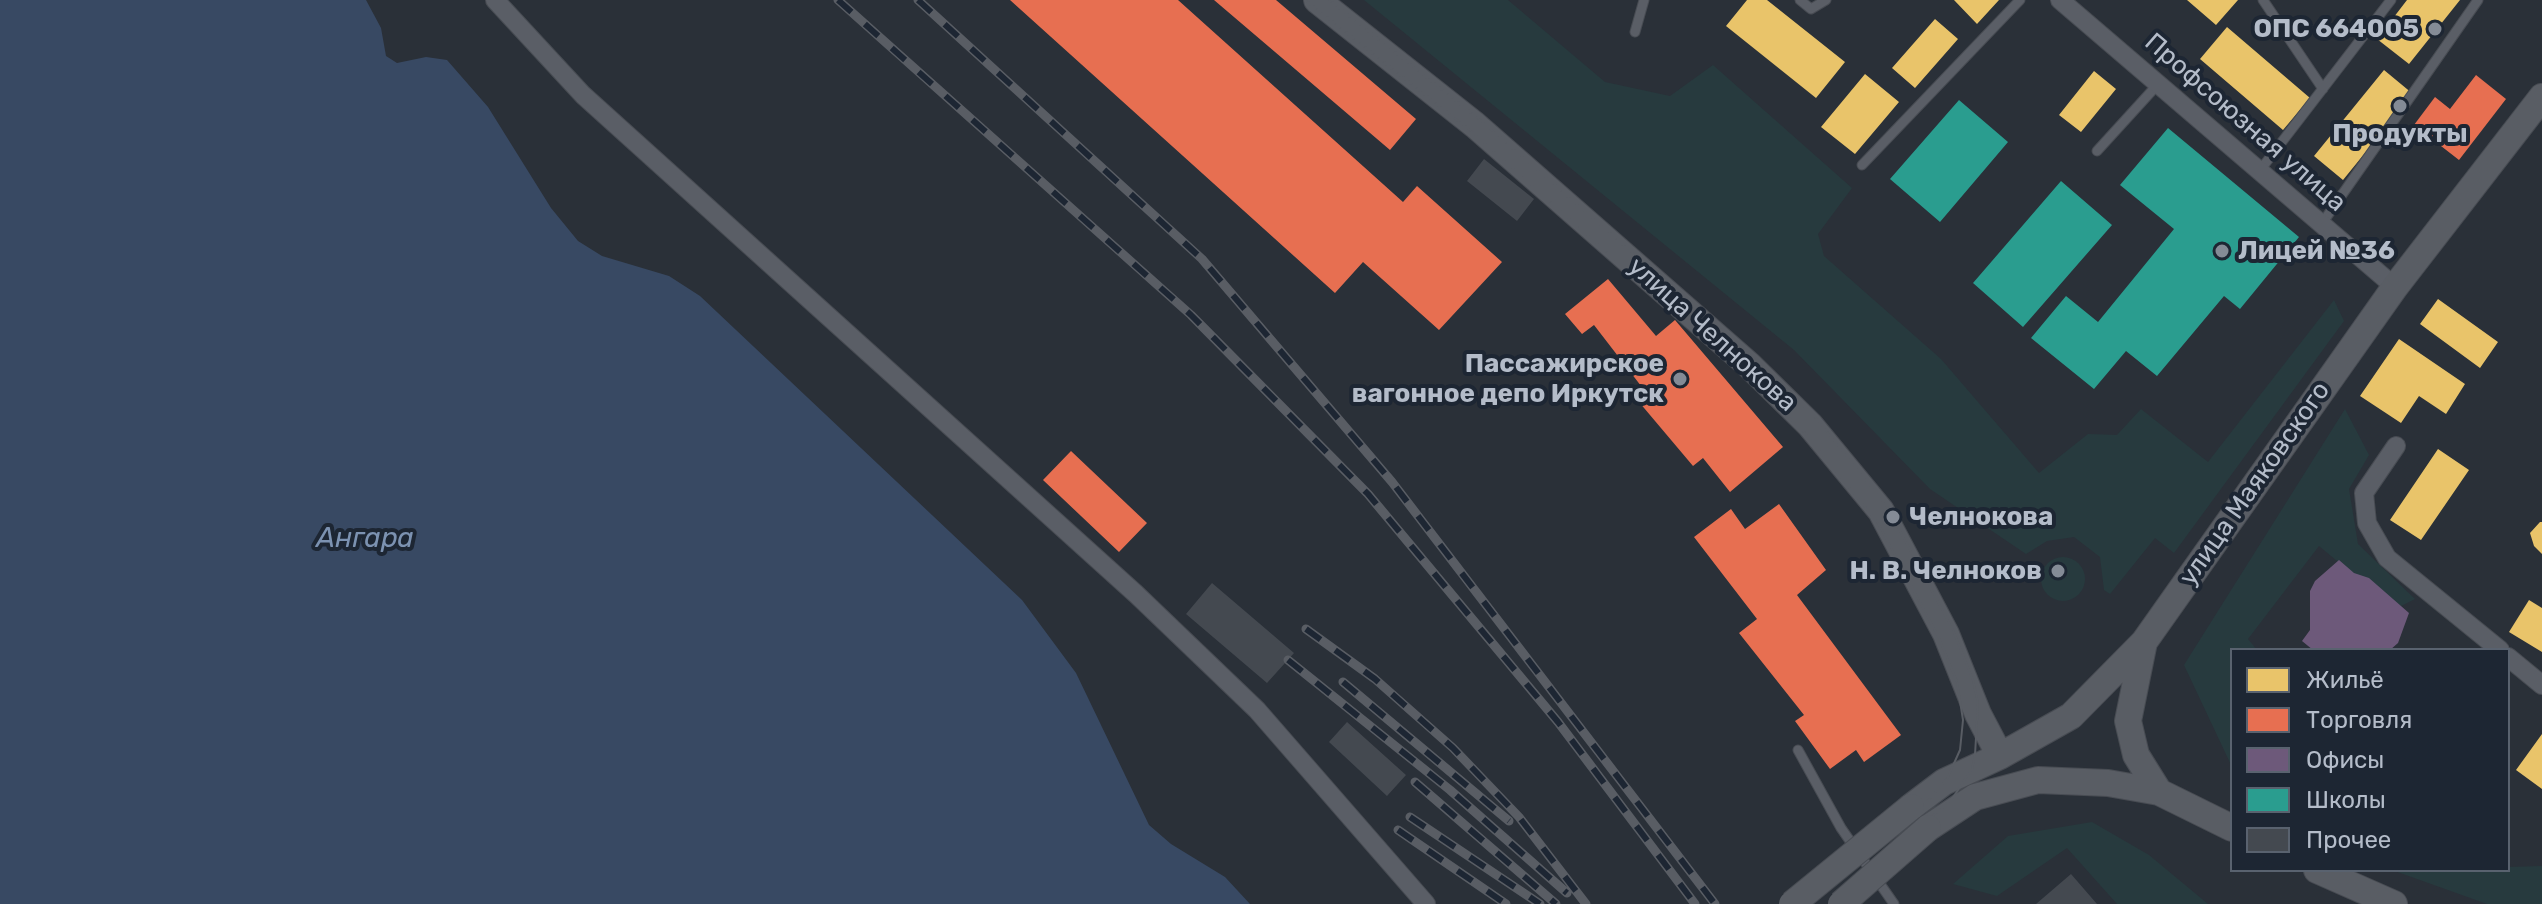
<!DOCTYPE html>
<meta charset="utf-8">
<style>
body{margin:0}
#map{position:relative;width:2542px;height:904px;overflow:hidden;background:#2a3038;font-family:Rubik,sans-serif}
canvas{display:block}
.legend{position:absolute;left:2230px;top:648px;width:280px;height:224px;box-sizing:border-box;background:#1d2633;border:2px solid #59626f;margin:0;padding:10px 14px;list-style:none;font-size:24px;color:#b4bcc9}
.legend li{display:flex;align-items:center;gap:16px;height:40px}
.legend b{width:40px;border:2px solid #59626f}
</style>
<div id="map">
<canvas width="2542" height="904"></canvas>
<ul class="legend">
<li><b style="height:22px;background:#e9c46a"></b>Жильё</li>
<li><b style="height:22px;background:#e76f51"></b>Торговля</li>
<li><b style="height:22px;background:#6d597a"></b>Офисы</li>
<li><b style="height:22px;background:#2a9d8f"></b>Школы</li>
<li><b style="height:22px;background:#444950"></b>Прочее</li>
</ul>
</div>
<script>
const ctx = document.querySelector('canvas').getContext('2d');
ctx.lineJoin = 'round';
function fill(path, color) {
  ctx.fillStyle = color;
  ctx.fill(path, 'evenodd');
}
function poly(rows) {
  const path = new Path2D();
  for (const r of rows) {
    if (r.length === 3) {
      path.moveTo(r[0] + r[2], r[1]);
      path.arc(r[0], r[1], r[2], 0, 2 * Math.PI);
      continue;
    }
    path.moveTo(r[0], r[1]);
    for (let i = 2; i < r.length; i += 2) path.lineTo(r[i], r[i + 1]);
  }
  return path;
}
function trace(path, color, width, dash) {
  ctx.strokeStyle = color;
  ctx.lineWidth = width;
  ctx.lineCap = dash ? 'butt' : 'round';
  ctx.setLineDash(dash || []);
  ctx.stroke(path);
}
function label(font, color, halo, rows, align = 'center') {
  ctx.font = font + ' Rubik,sans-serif';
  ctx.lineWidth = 8;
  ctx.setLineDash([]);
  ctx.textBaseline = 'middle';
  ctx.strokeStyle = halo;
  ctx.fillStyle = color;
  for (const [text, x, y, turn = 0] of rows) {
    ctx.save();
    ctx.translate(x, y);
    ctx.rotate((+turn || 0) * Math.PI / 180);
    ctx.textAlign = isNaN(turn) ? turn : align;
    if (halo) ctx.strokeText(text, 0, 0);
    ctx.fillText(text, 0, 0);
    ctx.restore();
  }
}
fill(poly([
 [1364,0,1508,0,1605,82,1670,96,1713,65,1852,188,1818,234,1824,256,1941,359,2039,473,2088,434,2117,435,2141,409,2208,462,2334,300,2344,321,2174,553,2155,538,2110,594,2104,590,2100,557,2074,537,2047,541,2026,554,1930,489,1794,350],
 [2345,409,2369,455,2349,489,2358,544,2415,599,2395,609,2319,546,2248,639,2257,650,2232,650,2232,767,2184,665],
 [2063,579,22],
 [2092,822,2149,855,2208,904,2117,904,2067,848,1997,896,1953,884,2008,836],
 [2542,866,2542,904,2487,904,2392,870,2508,870,2508,867]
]), '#273a3e');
fill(poly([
 [0,0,366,0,381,28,386,56,397,63,426,57,447,60,488,107,551,208,578,241,602,256,669,276,700,296,1022,600,1076,673,1149,825,1171,844,1225,877,1250,904,0,904]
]), '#384963');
fill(poly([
 [1747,0,1767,0,1845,62,1816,98,1726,26],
 [1954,0,1999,0,1977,24],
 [2187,0,2238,0,2216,25],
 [2407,0,2460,0,2409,64,2377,39],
 [1935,19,1958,39,1915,88,1892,68],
 [2227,27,2310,98,2283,130,2200,59],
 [2384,70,2413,94,2343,180,2314,156],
 [2094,71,2116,89,2081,132,2059,115],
 [1865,74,1899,102,1855,154,1821,127],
 [2438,299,2498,342,2480,368,2420,324],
 [2399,339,2465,384,2446,414,2419,396,2401,423,2360,396],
 [2438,449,2469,470,2421,540,2390,520],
 [2540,522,2542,522,2542,554,2534,546,2530,533],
 [2529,600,2542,608,2542,652,2509,632],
 [2542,734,2542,789,2516,770]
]), '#e9c46a');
fill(poly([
 [1010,0,1178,0,1403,202,1417,186,1502,262,1439,330,1363,262,1335,293],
 [1214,0,1276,0,1416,119,1390,150],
 [2476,75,2506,99,2459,160,2414,125,2435,97,2450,109],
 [1608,279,1656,336,1675,320,1783,447,1730,492,1703,458,1693,466,1639,402,1648,395,1594,325,1582,334,1565,314],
 [1071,451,1147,523,1119,552,1043,480],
 [1779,504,1826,570,1797,595,1901,735,1864,762,1856,750,1830,769,1795,721,1804,715,1739,633,1757,619,1694,537,1731,509,1745,529]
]), '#e76f51');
fill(poly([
 [2339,560,2354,573,2369,578,2409,613,2398,643,2390,650,2313,650,2302,641,2310,630,2310,591,2315,581]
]), '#6d597a');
fill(poly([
 [1959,100,2008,142,1940,222,1890,179],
 [2168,128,2299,237,2240,309,2224,296,2157,376,2126,351,2094,389,2031,338,2066,296,2098,322,2174,229,2120,185],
 [2061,181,2112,225,2023,327,1973,283]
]), '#2a9d8f');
fill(poly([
 [1484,159,1534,199,1517,221,1467,181],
 [1212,583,1294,653,1267,683,1186,614],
 [1347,722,1406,775,1387,796,1329,742],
 [2071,874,2097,904,2036,904]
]), '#444950');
const lane = poly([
 [1800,0,1811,9,1826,0],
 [2263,0,2323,89],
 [1635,32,1644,0],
 [2097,151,2159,83],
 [1862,165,2020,0],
 [2261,169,2391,0],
 [2323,222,2478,0],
 [1798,750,1841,828,1894,904]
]);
const street = poly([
 [495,0,583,95,1136,594,1257,710,1426,904],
 [2060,0,2395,287],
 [2396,446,2364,493,2367,523,2387,558,2500,650],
 [2508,657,2542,685]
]);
const secondary = poly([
 [1317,0,1475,125,1749,365,1810,425,1881,511,1946,634,1978,714,2000,756],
 [2144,642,2128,721,2136,755,2159,792],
 [1911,807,1944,782,2000,756,2071,716,2144,642,2395,287,2542,97],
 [1928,828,1975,797,2038,780,2108,783,2159,792,2232,828],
 [2317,870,2394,904]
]);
trace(lane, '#484c53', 11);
trace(street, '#484c53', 20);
trace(secondary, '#484c53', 28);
trace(lane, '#5a5e66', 9);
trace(street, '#5a5e66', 18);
trace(secondary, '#595d64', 26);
trace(poly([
 [1305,0,1471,131,1742,373,1804,432,1878,523,1939,638,1957,682,1963,720,1960,750,1947,779,1916,814,1807,904],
 [1329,0,1479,119,1754,359,1816,418,1887,507,1953,630,1973,680,1978,703,1975,755,1972,769,1952,799,1831,904]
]), '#595d64', 2);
const rail = poly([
 [838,0,1191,315,1368,494,1558,722,1695,904],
 [918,0,1202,259,1392,482,1715,904],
 [1306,629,1375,679,1453,748,1519,817,1586,904],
 [1288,660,1450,790,1567,893],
 [1343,682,1509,821],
 [1415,782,1556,904],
 [1410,817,1540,904],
 [1398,830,1506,904]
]);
trace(rail, '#595d64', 9);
trace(rail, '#1d2633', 6, [18]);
const secondaryBridge = poly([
 [1792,904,1911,807],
 [1841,904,1928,828]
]);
trace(secondaryBridge, '#484c53', 28, []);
trace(secondaryBridge, '#595d64', 26);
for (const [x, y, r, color] of [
 [2435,29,8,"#848b96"],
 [2400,106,8,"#848b96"],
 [2222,251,8,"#848b96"],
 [1680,379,8,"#848b96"],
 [1893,517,8,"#848b96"],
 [2058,571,8,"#848b96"]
]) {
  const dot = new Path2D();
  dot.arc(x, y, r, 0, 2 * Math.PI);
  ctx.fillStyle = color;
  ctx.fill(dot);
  trace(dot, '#1d2633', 3);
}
label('bold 26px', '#b4bcc9', '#1d2633', [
 ["ОПС 664005",2419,29],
 ["Продукты",2400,134,"center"],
 ["Лицей №36",2238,251,"left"],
 ["Пассажирское",1664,364],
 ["вагонное депо Иркутск",1664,394],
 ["Челнокова",1909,517,"left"],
 ["Н. В. Челноков",2042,571]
], 'right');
label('26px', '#b4bcc9', '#1d2633', [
 ["Профсоюзная улица",2245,123,41],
 ["улица Челнокова",1712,335,42],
 ["улица Маяковского",2255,484,-55]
]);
label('italic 28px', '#7c92b1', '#1d2633', [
 ["Ангара",365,539]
]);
</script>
